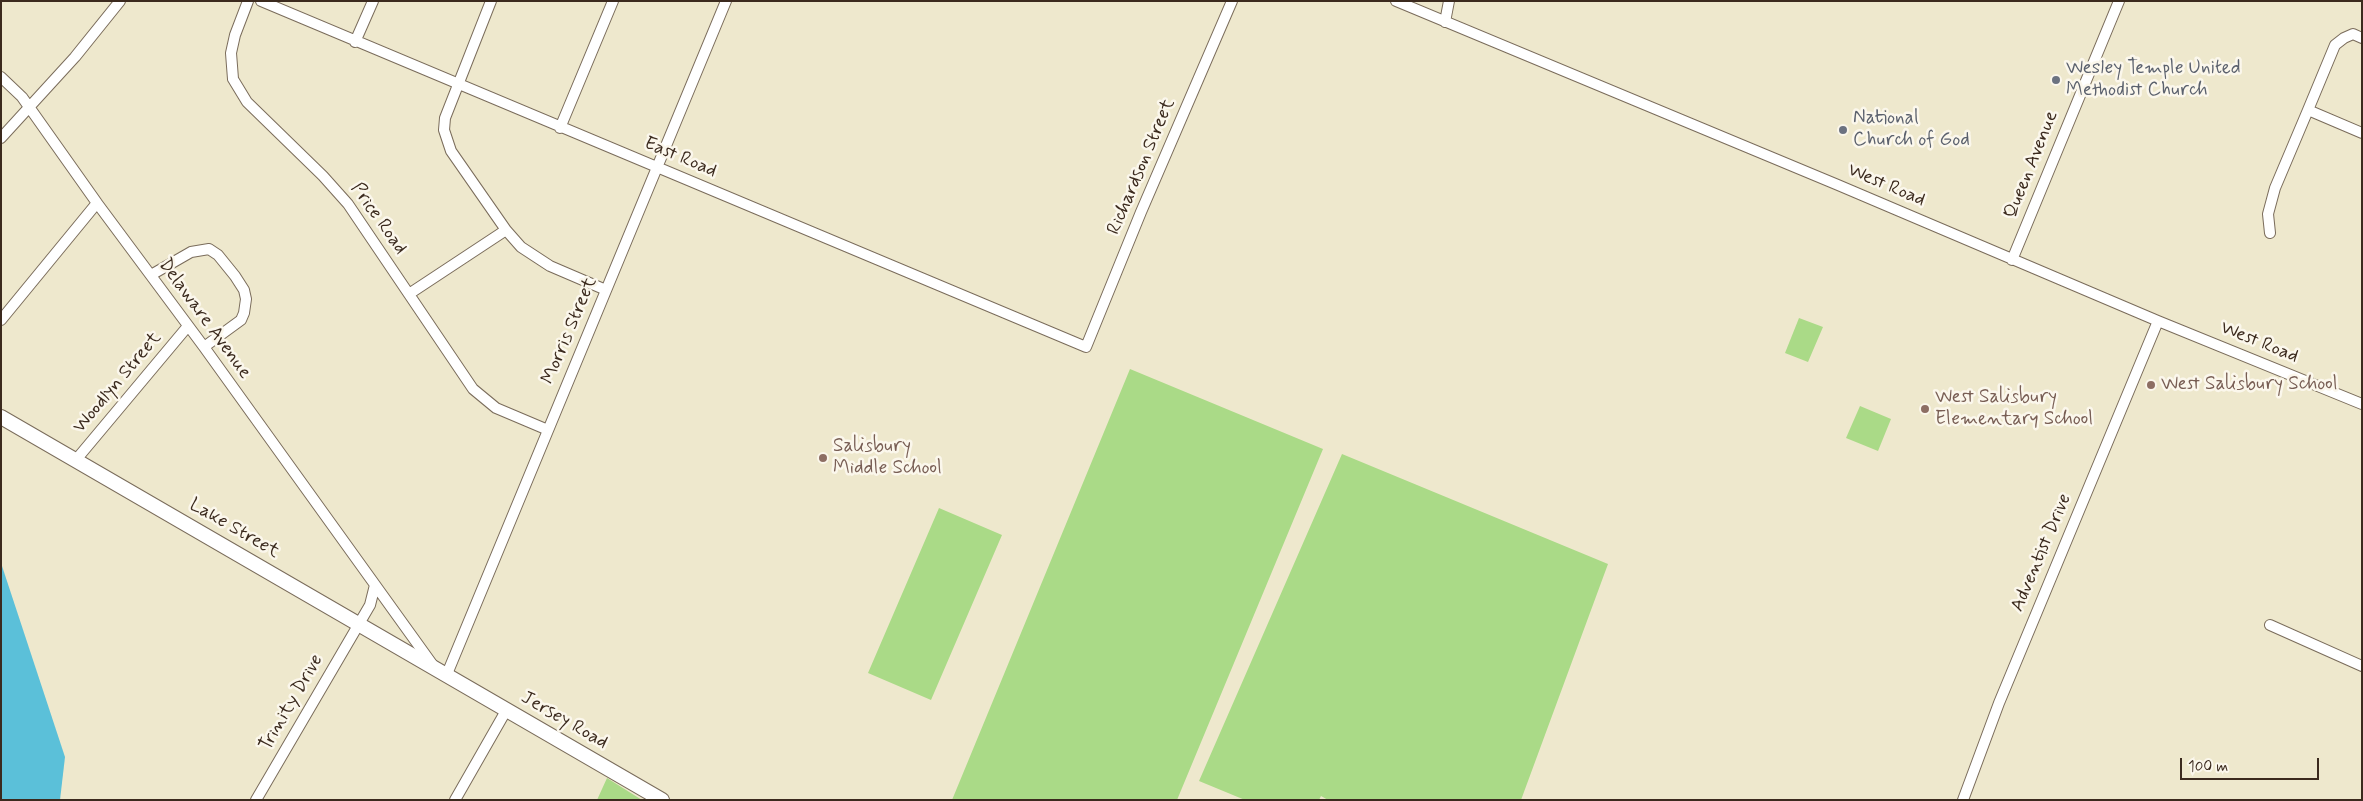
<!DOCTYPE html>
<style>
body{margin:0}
#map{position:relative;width:2363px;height:801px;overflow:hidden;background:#eee8cd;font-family:Mynerve,sans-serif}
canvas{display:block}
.frame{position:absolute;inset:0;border:2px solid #3b2a1e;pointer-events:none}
.scale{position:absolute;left:2180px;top:758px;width:139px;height:22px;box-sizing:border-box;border:2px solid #3b2a1e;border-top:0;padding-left:6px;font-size:15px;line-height:18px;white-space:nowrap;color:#3b2a1e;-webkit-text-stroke:4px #fbf7ec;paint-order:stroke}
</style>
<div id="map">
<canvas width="2363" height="801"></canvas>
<div class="frame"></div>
<div class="scale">100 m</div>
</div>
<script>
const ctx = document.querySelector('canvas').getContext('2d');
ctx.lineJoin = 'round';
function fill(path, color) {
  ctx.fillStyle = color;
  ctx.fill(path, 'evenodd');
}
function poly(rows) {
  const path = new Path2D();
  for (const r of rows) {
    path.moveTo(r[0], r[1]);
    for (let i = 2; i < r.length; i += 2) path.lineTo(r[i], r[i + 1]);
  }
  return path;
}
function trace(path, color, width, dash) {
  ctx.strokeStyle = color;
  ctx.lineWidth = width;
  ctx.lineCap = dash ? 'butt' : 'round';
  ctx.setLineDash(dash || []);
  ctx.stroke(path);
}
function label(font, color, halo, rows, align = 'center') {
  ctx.font = font + ' Mynerve,sans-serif';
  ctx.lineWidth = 5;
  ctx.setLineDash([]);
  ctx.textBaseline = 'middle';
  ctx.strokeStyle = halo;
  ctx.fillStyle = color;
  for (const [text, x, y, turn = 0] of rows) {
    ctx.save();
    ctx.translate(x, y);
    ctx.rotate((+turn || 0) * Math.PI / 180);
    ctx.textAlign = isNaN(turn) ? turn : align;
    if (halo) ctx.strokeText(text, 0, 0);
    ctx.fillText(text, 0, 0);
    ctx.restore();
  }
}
fill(poly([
 [1799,318,1823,327,1808,362,1785,353],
 [1130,369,1323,449,1177,800,952,800],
 [1860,406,1891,419,1878,451,1846,438],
 [1342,454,1608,564,1521,800,1328,800,1321,796,1319,800,1245,800,1199,781],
 [939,508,1002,535,931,700,868,673],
 [607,778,642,800,597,800]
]), '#aada87');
fill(poly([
 [1,563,65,757,60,800,1,800]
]), '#5bc0d9');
const street = poly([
 [248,1,235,35,231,53,233,79,247,102,323,176,348,204,473,389,496,408,548,430],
 [261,1,1086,347,1141,212,1232,1],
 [491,1,445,118,444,130,451,151,506,230,521,247,550,266,606,290],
 [1396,1,1838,185,2158,321,2362,404],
 [1445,22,1449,1],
 [355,42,373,1],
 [1,77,22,97,97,203,204,347,432,664],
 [2308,110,2335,45,2344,38,2353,34,2362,38],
 [560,128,613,1],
 [1,138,75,57,120,1],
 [2270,233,2268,214,2275,188,2308,110,2362,133],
 [2012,260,2119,1],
 [151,275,191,252,209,249,218,255,235,276,244,290,246,299,244,313,241,320,204,347],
 [409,294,506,230],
 [1,320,97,203],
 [75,461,188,326],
 [2270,625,2362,666],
 [447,674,726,1],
 [256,800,370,605,375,585],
 [455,800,507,709],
 [1963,800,1999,703,2158,321]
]);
const secondary = poly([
 [1,417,662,800]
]);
trace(street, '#7a6c5b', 12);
trace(secondary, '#7a6c5b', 16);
trace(street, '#fff', 10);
trace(secondary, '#fff', 14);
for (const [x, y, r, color] of [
 [2056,80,5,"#6b7280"],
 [1843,130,5,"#6b7280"],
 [2151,385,5,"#8d6e63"],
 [1925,409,5,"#8d6e63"],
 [823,458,5,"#8d6e63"]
]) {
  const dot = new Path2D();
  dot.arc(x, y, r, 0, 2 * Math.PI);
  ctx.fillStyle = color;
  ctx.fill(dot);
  trace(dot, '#fbf7ec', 2);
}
label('19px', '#5b616d', '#fbf7ec', [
 ["Wesley Temple United",2066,69],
 ["Methodist Church",2066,91],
 ["National",1853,119],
 ["Church of God",1853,141]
], 'left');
label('19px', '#3b2a1e', '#fbf7ec', [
 ["East Road",680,158,23],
 ["Queen Avenue",2032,165,-68],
 ["Richardson Street",1142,167,-67],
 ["West Road",1886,186,23],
 ["Price Road",378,219,55],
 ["Delaware Avenue",204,319,54],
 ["Morris Street",570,331,-67],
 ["West Road",2259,343,22],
 ["Woodlyn Street",118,383,-50],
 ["Lake Street",234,529,30],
 ["Adventist Drive",2042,553,-67],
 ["Trinity Drive",292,703,-60],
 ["Jersey Road",564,721,30]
]);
label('19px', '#785e54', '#fbf7ec', [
 ["West Salisbury School",2161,385],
 ["West Salisbury",1935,398],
 ["Elementary School",1935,420],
 ["Salisbury",833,447],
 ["Middle School",833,469]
], 'left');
</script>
